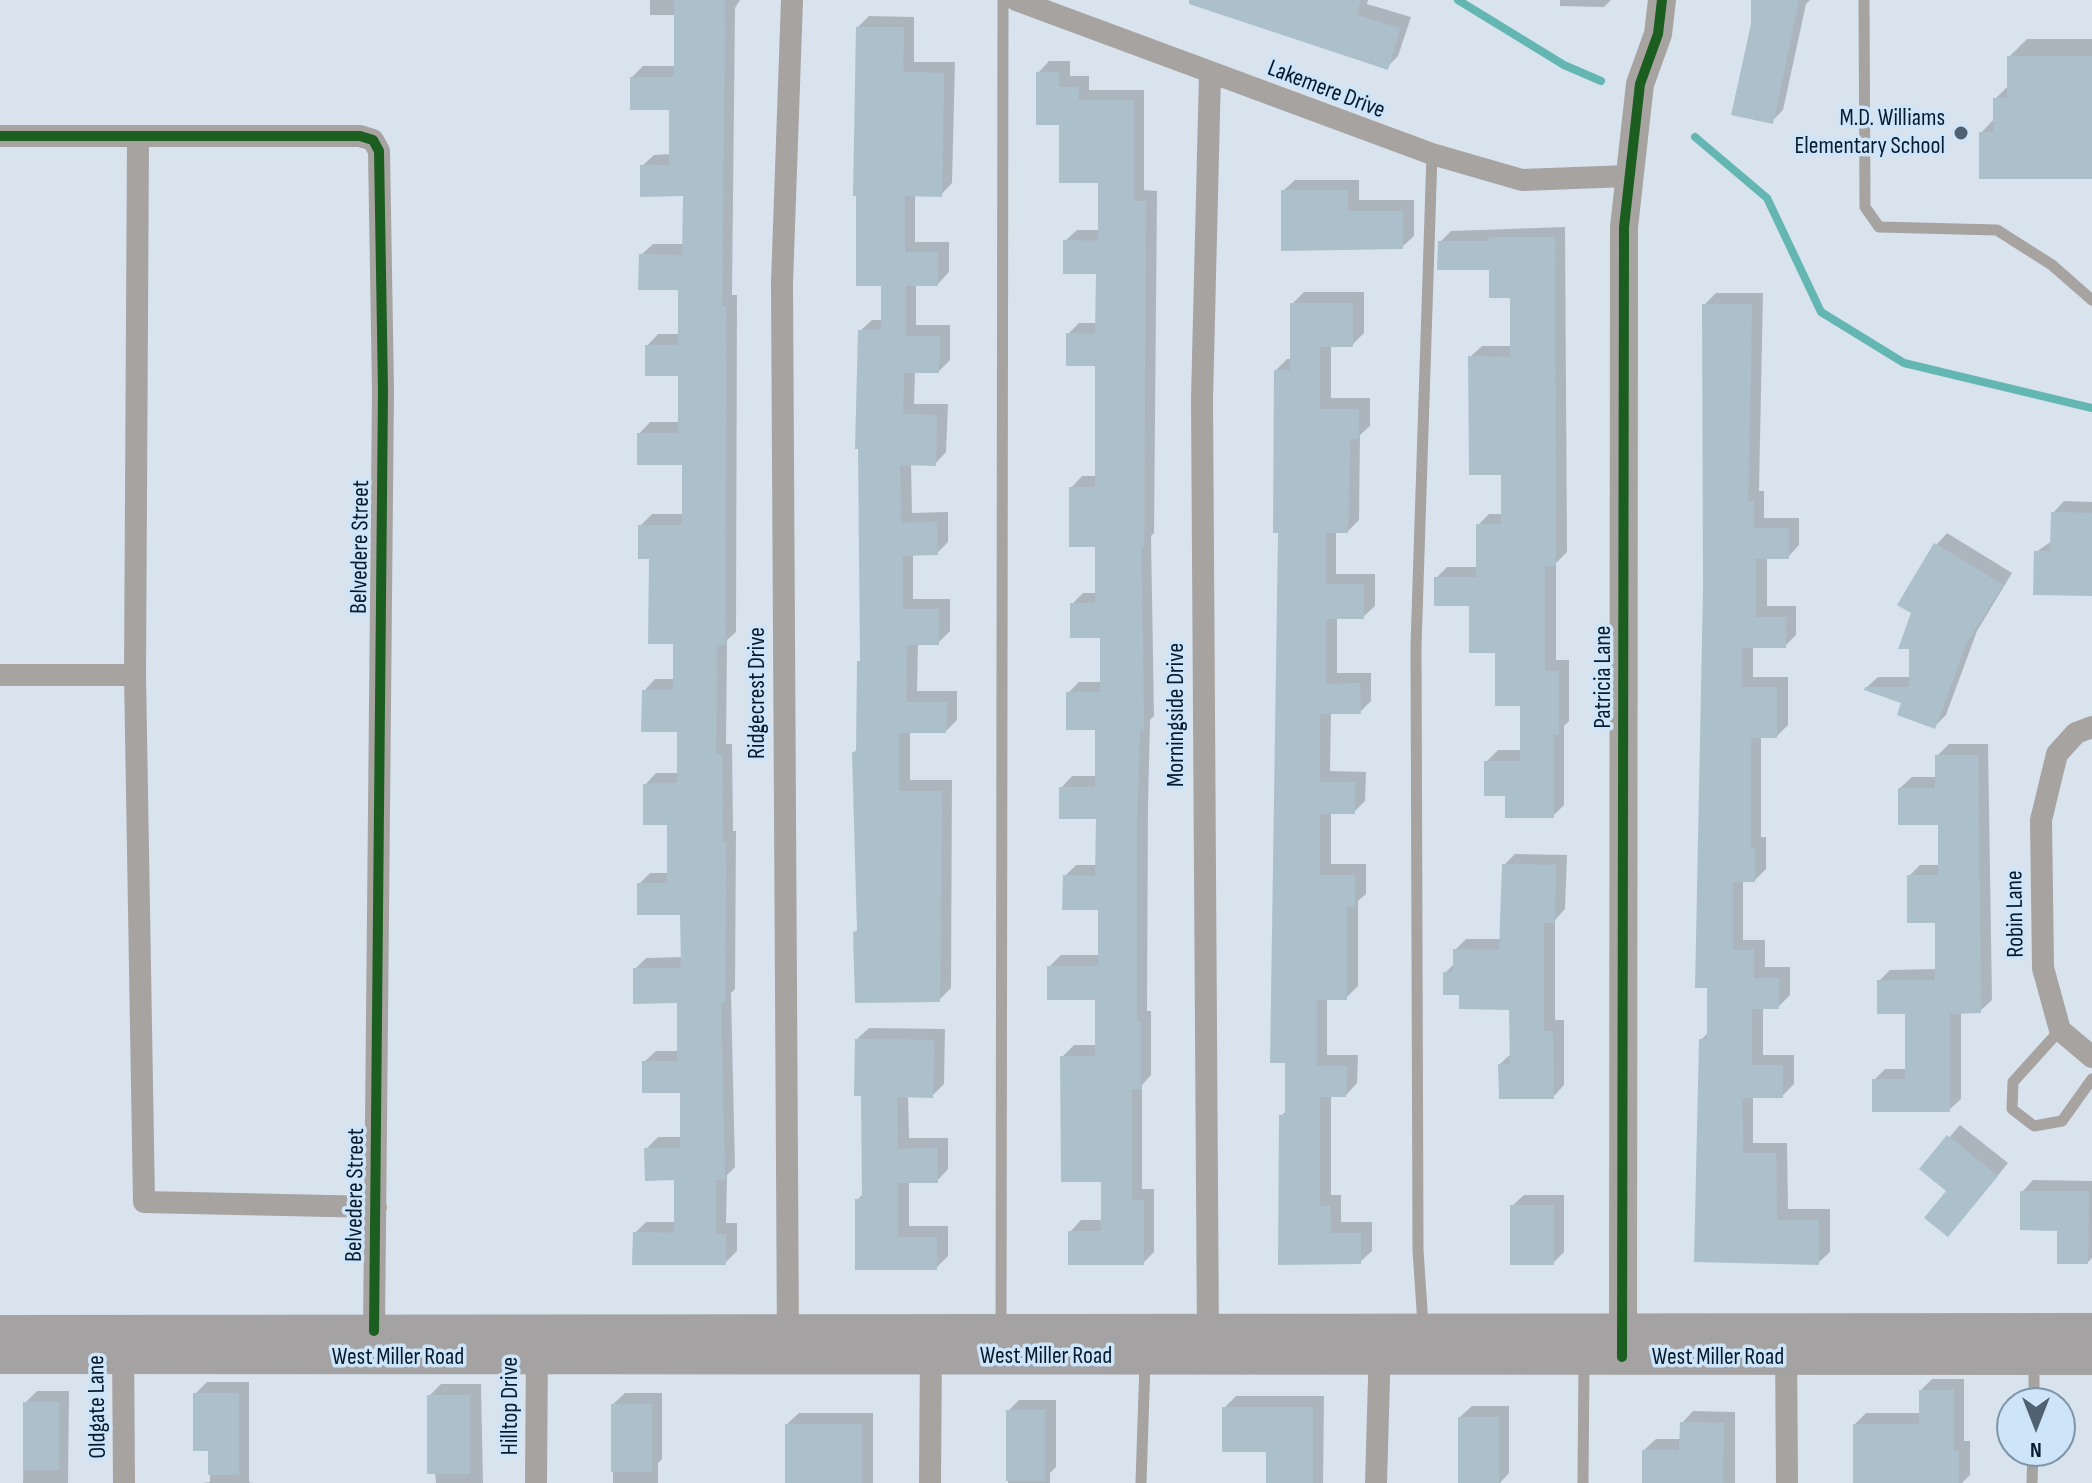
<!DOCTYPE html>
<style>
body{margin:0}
#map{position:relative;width:2092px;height:1483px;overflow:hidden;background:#d8e3ee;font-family:"Sofia Sans Condensed",sans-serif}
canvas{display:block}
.north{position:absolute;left:1996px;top:1387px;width:80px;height:80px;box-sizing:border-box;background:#cee4f8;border:2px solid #7e94a7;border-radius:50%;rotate:180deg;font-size:22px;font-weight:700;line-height:32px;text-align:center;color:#061b2d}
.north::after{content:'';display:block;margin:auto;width:28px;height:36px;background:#506171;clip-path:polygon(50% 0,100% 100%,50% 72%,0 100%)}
</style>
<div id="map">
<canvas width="2092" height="1483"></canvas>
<div class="north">N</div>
</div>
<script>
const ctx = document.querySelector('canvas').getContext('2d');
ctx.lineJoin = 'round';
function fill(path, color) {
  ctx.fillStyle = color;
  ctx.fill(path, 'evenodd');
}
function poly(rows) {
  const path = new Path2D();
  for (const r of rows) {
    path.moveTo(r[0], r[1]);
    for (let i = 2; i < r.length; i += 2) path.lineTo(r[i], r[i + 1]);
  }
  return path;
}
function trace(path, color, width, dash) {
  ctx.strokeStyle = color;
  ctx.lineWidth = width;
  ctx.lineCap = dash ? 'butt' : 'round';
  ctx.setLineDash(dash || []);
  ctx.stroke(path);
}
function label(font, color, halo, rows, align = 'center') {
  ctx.font = font + ' "Sofia Sans Condensed",sans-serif';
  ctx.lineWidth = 7;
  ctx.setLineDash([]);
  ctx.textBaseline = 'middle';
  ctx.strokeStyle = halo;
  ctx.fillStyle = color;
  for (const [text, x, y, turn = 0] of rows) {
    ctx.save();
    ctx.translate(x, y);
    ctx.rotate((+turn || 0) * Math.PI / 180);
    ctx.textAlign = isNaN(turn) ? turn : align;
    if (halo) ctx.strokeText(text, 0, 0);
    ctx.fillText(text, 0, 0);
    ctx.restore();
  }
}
fill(poly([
 [650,0,740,0,735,8,732,295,737,295,736,632,727,640,726,744,732,744,733,831,736,831,735,989,731,993,735,1167,727,1175,726,1223,737,1223,737,1251,725,1263,635,1233,646,1222,676,1222,676,1178,646,1149,658,1137,682,1137,682,1091,644,1062,656,1051,679,1051,679,1001,635,969,646,958,683,957,682,913,639,884,650,873,669,873,669,823,645,785,656,773,679,773,679,730,644,691,655,679,675,679,675,643,640,526,652,514,684,514,684,463,639,434,650,422,680,422,680,374,647,346,658,334,680,334,680,288,641,255,653,244,684,244,685,194,642,166,654,155,671,154,671,108,632,77,643,66,676,66,676,15,650,15],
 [1206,0,1368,0,1367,4,1411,17,1398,56,1387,67],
 [1560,0,1611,0,1604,7,1560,6],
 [1753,0,1810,0,1806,4,1783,110,1772,121,1753,25],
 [869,16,914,17,914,62,955,62,952,183,941,195,915,194,915,242,949,242,949,272,938,284,916,284,916,325,950,325,950,360,939,371,915,371,914,404,948,404,946,452,935,464,911,463,912,513,948,512,948,542,937,553,913,553,913,599,950,599,950,631,938,643,918,643,917,691,957,691,957,720,946,731,910,731,910,780,952,780,951,988,939,1000,855,932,859,929,854,752,858,749,859,662,862,658,860,331,872,320,883,320,883,284,858,27],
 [2027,39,2092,39,2092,177,1981,133,1995,118,1995,99,2009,85,2009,57],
 [1049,61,1070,61,1070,76,1089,76,1089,90,1144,90,1144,190,1157,191,1154,533,1151,536,1154,716,1150,720,1148,806,1147,1011,1151,1011,1151,1075,1142,1085,1142,1189,1154,1189,1154,1252,1143,1263,1070,1232,1081,1220,1103,1220,1103,1180,1062,1057,1074,1045,1097,1045,1097,998,1049,967,1061,955,1100,955,1100,908,1065,876,1076,865,1097,865,1098,817,1061,788,1072,776,1097,776,1097,728,1068,693,1079,682,1102,682,1102,636,1072,604,1083,593,1097,593,1097,545,1071,488,1082,476,1097,476,1097,364,1068,334,1079,323,1097,323,1098,272,1065,241,1077,230,1100,230,1100,181,1061,123,1038,73],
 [1295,180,1359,180,1359,200,1414,200,1414,236,1402,247,1283,191],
 [1565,227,1567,552,1556,563,1556,660,1569,660,1569,721,1564,726,1564,805,1553,816,1507,794,1486,762,1498,750,1522,750,1522,704,1471,604,1436,578,1447,567,1478,567,1478,525,1489,514,1503,514,1503,473,1470,357,1482,346,1512,346,1512,296,1491,268,1440,242,1451,231],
 [1304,292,1364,292,1364,333,1352,345,1331,345,1331,398,1370,398,1370,426,1360,435,1359,520,1348,531,1336,531,1336,574,1375,574,1375,606,1363,617,1337,617,1337,673,1371,673,1371,701,1360,712,1331,712,1330,771,1366,772,1365,801,1354,812,1331,812,1331,864,1366,864,1366,894,1358,901,1358,986,1346,998,1327,998,1327,1055,1358,1055,1357,1083,1346,1095,1331,1095,1331,1195,1341,1195,1341,1222,1372,1222,1372,1251,1360,1262,1280,1263,1281,1116,1287,1110,1276,370,1287,359,1292,359,1292,304],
 [1716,293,1763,293,1759,491,1764,491,1764,518,1799,518,1799,545,1788,557,1767,557,1767,606,1796,606,1796,635,1785,646,1753,646,1753,677,1788,677,1788,725,1777,736,1761,736,1761,837,1766,837,1766,869,1755,880,1743,880,1743,940,1765,940,1765,967,1790,967,1790,995,1778,1007,1763,1007,1763,1055,1794,1055,1794,1084,1782,1096,1753,1096,1753,1143,1787,1143,1788,1209,1830,1209,1830,1252,1818,1263,1697,1260,1701,1040,1709,1032,1704,305],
 [2064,501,2092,502,2092,594,2036,552,2052,541,2053,513],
 [1947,533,2012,573,1977,631,1946,715,1934,727,1904,702,1866,688,1878,677,1911,677,1936,545],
 [1949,744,1988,744,1992,1000,1980,1011,1961,1011,1961,1099,1949,1110,1874,1080,1885,1069,1907,1069,1907,1012,1879,981,1890,970,1937,969,1937,921,1909,876,1920,865,1940,865,1940,823,1900,788,1912,777,1937,777,1937,756],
 [1515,854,1567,855,1565,909,1555,920,1555,1020,1564,1020,1564,1085,1553,1097,1500,1064,1512,1053,1511,1008,1461,993,1445,973,1455,963,1455,950,1466,939,1502,939,1504,865],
 [869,1028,945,1029,944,1084,932,1096,908,1095,909,1138,948,1138,948,1169,937,1181,909,1181,909,1226,948,1226,948,1256,936,1268,857,1268,857,1200,864,1193,863,1094,857,1039],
 [1960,1125,2008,1163,1959,1223,1949,1190,1922,1169],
 [2033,1180,2092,1181,2092,1258,2088,1262,2022,1192],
 [1524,1195,1564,1195,1564,1252,1553,1263,1512,1206],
 [1932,1379,1964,1379,1964,1441,1970,1441,1970,1475,1962,1483,1856,1483,1855,1424,1866,1413,1921,1413,1921,1390],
 [207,1382,249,1382,249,1482,252,1483,203,1483,210,1482,210,1449,195,1394],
 [441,1384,481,1384,483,1483,436,1483,429,1396],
 [37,1391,69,1391,68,1483,23,1483,25,1403],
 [625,1393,662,1393,662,1459,658,1463,658,1483,613,1483,613,1404],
 [1236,1396,1324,1396,1323,1483,1268,1483,1268,1450,1224,1408],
 [1019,1400,1056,1400,1056,1467,1050,1473,1050,1483,1008,1483,1008,1411],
 [1472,1406,1509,1406,1509,1473,1500,1483,1460,1483,1460,1417],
 [1693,1411,1735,1412,1735,1483,1644,1483,1644,1450,1656,1439,1681,1439,1682,1423],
 [799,1413,873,1413,873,1483,787,1483,787,1424]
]), '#0003');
trace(poly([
 [1458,0,1564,65,1601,81],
 [1695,137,1767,198,1821,312,1904,363,2092,408]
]), '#63b6b2', 8);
fill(poly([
 [674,0,725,0,722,306,726,306,725,645,717,645,716,754,722,754,723,842,726,842,725,1003,721,1003,725,1180,716,1180,716,1234,726,1234,726,1265,632,1265,633,1232,674,1233,674,1180,645,1181,644,1148,680,1148,680,1093,642,1093,642,1061,677,1061,677,1003,633,1004,633,968,681,968,680,915,637,915,637,883,667,883,667,825,643,825,643,784,677,783,677,732,641,732,642,690,673,690,673,644,648,644,649,559,638,559,638,525,682,525,682,465,637,465,637,433,678,433,678,376,645,376,645,345,678,345,678,290,638,290,639,254,682,255,683,196,640,197,640,165,669,165,669,110,630,110,630,77,674,77],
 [1189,0,1361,0,1356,15,1400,28,1388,70,1189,4],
 [1751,0,1799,0,1773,124,1731,115,1751,24],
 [856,27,904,27,903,72,944,73,942,197,905,196,905,252,938,252,938,286,906,286,906,336,940,336,939,373,904,373,903,414,937,415,936,466,900,465,901,523,937,522,938,555,903,556,903,609,939,609,939,645,907,645,906,702,947,702,946,733,899,733,899,791,942,791,940,1002,855,1003,853,932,857,931,852,752,856,752,857,661,860,661,858,449,855,449,858,330,881,330,881,286,856,286,856,196,853,196],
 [2007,56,2092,56,2092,179,1979,179,1979,132,1993,132,1993,98,2007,98],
 [1036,72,1059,72,1059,87,1079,87,1079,100,1134,100,1134,201,1146,201,1144,547,1141,547,1144,730,1140,730,1137,819,1137,1022,1141,1022,1141,1089,1132,1089,1132,1200,1144,1200,1144,1265,1068,1265,1068,1231,1101,1231,1101,1182,1061,1182,1060,1056,1095,1056,1095,1000,1047,1000,1047,966,1098,966,1098,910,1062,910,1063,875,1095,876,1096,819,1059,819,1059,787,1095,787,1095,730,1066,730,1066,692,1100,692,1100,638,1070,638,1070,603,1095,603,1095,547,1069,547,1069,487,1095,487,1095,366,1066,366,1066,333,1095,334,1096,274,1063,274,1063,240,1098,241,1098,183,1059,183,1059,125,1036,125],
 [1281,190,1348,190,1348,211,1403,211,1403,249,1281,251],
 [1489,237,1555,237,1556,566,1545,566,1545,671,1559,671,1559,735,1554,735,1554,818,1505,818,1505,796,1484,796,1484,761,1520,761,1520,706,1495,706,1495,653,1469,653,1469,606,1434,606,1434,577,1476,577,1476,524,1501,524,1501,475,1469,475,1468,356,1510,357,1510,298,1489,298,1489,270,1437,270,1438,241,1489,241],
 [1290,303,1353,303,1353,347,1320,347,1320,409,1359,409,1359,439,1350,439,1348,533,1326,533,1326,584,1364,584,1364,619,1326,619,1326,684,1360,683,1361,714,1320,714,1320,782,1355,782,1355,814,1320,814,1320,875,1355,875,1355,907,1347,907,1347,1000,1317,1000,1317,1066,1347,1066,1346,1097,1320,1097,1320,1206,1330,1206,1331,1233,1361,1233,1361,1264,1278,1265,1279,1115,1285,1115,1285,1063,1270,1063,1278,533,1273,533,1274,370,1290,370],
 [1702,304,1752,304,1748,502,1754,502,1754,528,1789,528,1789,559,1756,559,1756,617,1786,617,1786,648,1742,648,1742,687,1777,687,1777,738,1751,738,1751,848,1755,848,1755,882,1733,882,1733,950,1754,950,1754,978,1779,978,1779,1009,1752,1009,1752,1065,1783,1065,1783,1098,1742,1098,1743,1153,1776,1153,1777,1220,1819,1220,1819,1265,1694,1262,1699,1039,1707,1039,1707,988,1695,988,1703,589],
 [2051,512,2092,513,2092,596,2033,595,2034,551,2050,551],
 [1934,543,2003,585,1966,644,1935,729,1897,715,1901,703,1864,690,1865,687,1909,687,1909,649,1898,649,1911,613,1897,605],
 [1935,755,1978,755,1981,1013,1950,1014,1950,1112,1872,1112,1872,1079,1905,1079,1905,1014,1877,1014,1877,980,1935,980,1935,923,1907,923,1907,875,1938,875,1938,825,1898,825,1898,788,1935,788],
 [1502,864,1556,865,1555,923,1544,923,1544,1031,1553,1031,1554,1099,1499,1099,1498,1064,1510,1064,1509,1010,1459,1009,1459,995,1443,995,1443,972,1453,972,1453,949,1499,950],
 [855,1039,934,1040,933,1098,897,1097,898,1149,937,1148,938,1183,898,1183,898,1237,937,1237,937,1270,855,1270,855,1199,862,1199,861,1096,854,1096],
 [1947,1135,1998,1176,1948,1237,1924,1218,1946,1191,1919,1169],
 [2020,1191,2089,1191,2088,1264,2057,1264,2057,1231,2020,1230],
 [1510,1205,1554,1205,1554,1265,1510,1265],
 [1919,1390,1954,1390,1954,1451,1959,1451,1959,1483,1853,1483,1853,1424,1919,1424],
 [193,1393,239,1393,239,1475,208,1475,208,1451,193,1451],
 [427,1395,470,1395,470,1474,427,1474],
 [23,1402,59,1402,59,1470,23,1470],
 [611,1404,652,1404,652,1472,611,1472],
 [1222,1407,1313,1407,1313,1483,1266,1483,1266,1452,1222,1452],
 [1006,1410,1045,1410,1045,1481,1006,1481],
 [1458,1417,1499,1417,1499,1483,1458,1483],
 [1680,1422,1724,1423,1723,1483,1642,1483,1642,1450,1679,1450],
 [785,1424,862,1424,862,1483,785,1483]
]), '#acc0cb');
trace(poly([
 [1864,0,1865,207,1879,227,1997,230,2052,265,2092,300],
 [2060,1030,2013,1082,2012,1109,2034,1126,2062,1121,2092,1079],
 [1423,1325,1418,1250,1416,646,1432,154],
 [1001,1329,1003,0],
 [2034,1403,2034,1360],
 [1141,1483,1145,1362],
 [1583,1483,1584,1362],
 [2032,1483,2033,1451]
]), '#a6a3a1', 11);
trace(poly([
 [1016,0,1432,154,1522,180,1628,176],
 [0,136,360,136,373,140,379,151,383,391,374,1331],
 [138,138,135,675,144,1202,376,1207],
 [0,675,135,675],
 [2092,727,2076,733,2057,754,2041,820,2043,968,2060,1030,2092,1057],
 [788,1342,782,283,792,0],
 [123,1344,124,1483],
 [1208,1344,1202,399,1210,73],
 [1786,1344,1787,1483],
 [536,1483,537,1344],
 [930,1483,931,1344],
 [1376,1483,1380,1344]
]), '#a6a3a1', 22);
trace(poly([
 [1623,1349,1624,227,1640,84,1658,34,1662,0]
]), '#a6a3a1', 28);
trace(poly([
 [0,1331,2092,1329],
 [0,1358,2092,1359]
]), '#a4a2a2', 32);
trace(poly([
 [0,136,360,136,373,140,379,151,383,391,374,1331],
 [1622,1357,1624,227,1640,84,1658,34,1662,0]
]), '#1b5e20', 10);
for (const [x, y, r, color] of [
 [1961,133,8,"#506171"]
]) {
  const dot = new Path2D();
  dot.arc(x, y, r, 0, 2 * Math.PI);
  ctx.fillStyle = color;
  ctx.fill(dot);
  trace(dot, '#cee4f8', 3);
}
label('24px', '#061b2d', '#cee4f8', [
 ["Lakemere Drive",1326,90,21],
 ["Belvedere Street",361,547,-89],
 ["Patricia Lane",1604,677,-90],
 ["Ridgecrest Drive",758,693,-90],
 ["Morningside Drive",1177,715,-90],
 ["Robin Lane",2016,914,-91],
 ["Belvedere Street",356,1195,-89],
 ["West Miller Road",1046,1357],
 ["West Miller Road",398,1358],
 ["West Miller Road",1718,1358],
 ["Hilltop Drive",511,1406,-90],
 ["Oldgate Lane",98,1407,-91]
]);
label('24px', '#061b2d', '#cee4f8', [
 ["M.D. Williams",1945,119],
 ["Elementary School",1945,147]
], 'right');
</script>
